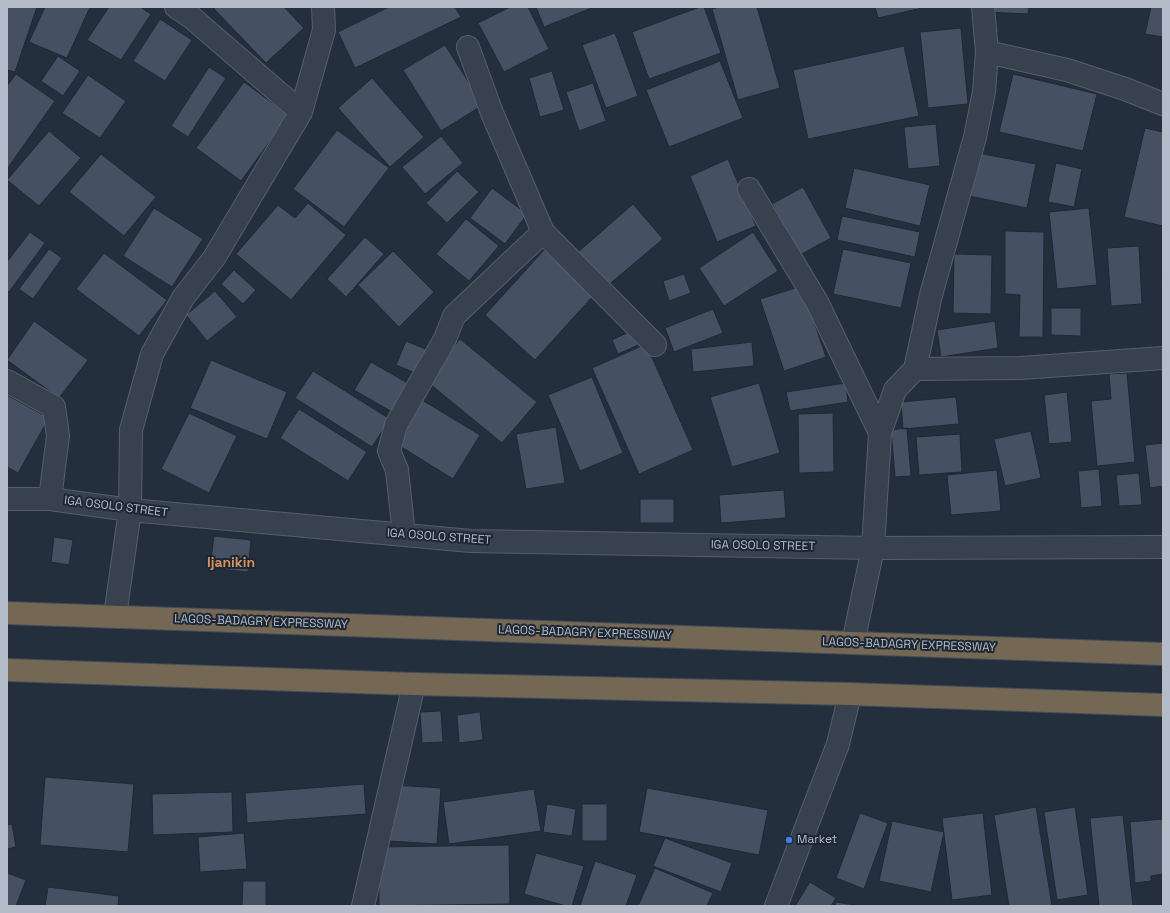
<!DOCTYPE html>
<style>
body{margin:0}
#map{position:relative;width:1170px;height:913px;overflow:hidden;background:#242f3e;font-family:"Space Grotesk",sans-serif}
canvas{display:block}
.frame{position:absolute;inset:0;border:8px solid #b4bcc9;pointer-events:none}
</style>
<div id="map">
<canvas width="1170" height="913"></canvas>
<div class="frame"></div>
</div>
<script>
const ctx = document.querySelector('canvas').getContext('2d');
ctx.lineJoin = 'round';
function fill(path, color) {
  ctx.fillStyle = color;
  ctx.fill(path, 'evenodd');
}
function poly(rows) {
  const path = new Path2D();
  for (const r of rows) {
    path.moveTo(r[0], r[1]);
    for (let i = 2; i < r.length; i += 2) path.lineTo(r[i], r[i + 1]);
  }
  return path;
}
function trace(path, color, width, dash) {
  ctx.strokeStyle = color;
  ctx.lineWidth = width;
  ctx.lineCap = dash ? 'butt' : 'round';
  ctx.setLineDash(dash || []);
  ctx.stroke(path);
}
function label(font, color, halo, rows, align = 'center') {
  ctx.font = font + ' "Space Grotesk",sans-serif';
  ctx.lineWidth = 4;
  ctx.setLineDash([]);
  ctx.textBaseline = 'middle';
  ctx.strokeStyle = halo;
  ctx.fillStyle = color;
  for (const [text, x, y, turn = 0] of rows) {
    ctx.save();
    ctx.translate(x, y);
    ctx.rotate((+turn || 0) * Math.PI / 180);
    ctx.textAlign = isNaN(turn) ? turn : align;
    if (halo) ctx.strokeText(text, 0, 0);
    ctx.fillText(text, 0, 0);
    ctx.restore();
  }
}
const building = poly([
 [7,7,37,7,15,72,7,70,7,7],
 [45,7,90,7,67,58,29,42,45,7],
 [109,7,140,7,151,14,121,60,87,40,109,7],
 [216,7,284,7,304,28,266,63,214,9,216,7],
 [389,7,455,7,461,17,355,68,338,32,389,7],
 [510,7,528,7,549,49,504,72,478,23,510,7],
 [536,7,594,7,544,27,536,7],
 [700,7,704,7,721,53,649,79,632,32,700,7],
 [719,7,757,7,780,88,738,100,712,9,719,7],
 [875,7,927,7,878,18,875,7],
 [986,7,1029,7,1028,14,986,12,986,7],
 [1151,7,1163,7,1163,37,1145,34,1151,7],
 [160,19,192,40,165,81,133,61,160,19],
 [961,28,968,104,928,108,920,32,961,28],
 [615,33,638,96,606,108,582,45,615,33],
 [445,45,483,105,441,131,403,70,445,45],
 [904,46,919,116,808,139,793,70,904,46],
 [58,56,80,71,63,96,41,81,58,56],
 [720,61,743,118,669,147,646,90,720,61],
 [209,67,226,78,188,137,171,126,209,67],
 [552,71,564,110,540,117,529,78,552,71],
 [16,74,55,101,7,169,7,86,16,74],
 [1013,74,1097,94,1083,151,999,132,1013,74],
 [88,75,126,101,100,138,62,113,88,75],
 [372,78,424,137,390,167,338,108,372,78],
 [244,82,289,115,241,181,196,148,244,82],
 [593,83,606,121,579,131,566,92,593,83],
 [936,124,940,166,908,169,904,127,936,124],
 [1145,128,1163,132,1163,226,1124,217,1145,128],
 [337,130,389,168,344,227,293,189,337,130],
 [49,131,81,158,39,206,7,180,49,131],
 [441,136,463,163,425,194,402,167,441,136],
 [978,153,1036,164,1027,208,969,196,978,153],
 [101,154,156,197,124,236,69,192,101,154],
 [728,159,756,226,717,242,690,176,728,159],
 [1056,163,1082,169,1074,207,1048,202,1056,163],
 [854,168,930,185,920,226,845,208,854,168],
 [457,171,479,192,447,223,426,203,457,171],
 [803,187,831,238,800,255,772,204,803,187],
 [492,188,527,214,505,244,470,218,492,188],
 [308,203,346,235,291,300,236,254,278,205,295,218,308,203],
 [633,204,663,239,606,287,577,253,633,204],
 [154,208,203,239,172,287,123,256,154,208],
 [1089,208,1097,285,1057,289,1049,212,1089,208],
 [842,216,920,232,915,257,837,240,842,216],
 [466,219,499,246,469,281,436,254,466,219],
 [1005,231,1044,232,1043,337,1019,337,1020,295,1005,294,1005,231],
 [30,232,45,243,9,292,7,290,7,262,30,232],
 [753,232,778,271,724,306,699,268,753,232],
 [365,237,384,254,346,297,327,279,365,237],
 [1139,246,1142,304,1111,306,1107,248,1139,246],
 [49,249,62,258,33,299,19,289,49,249],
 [843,249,911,263,901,308,833,294,843,249],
 [544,250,594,295,535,360,485,315,544,250],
 [393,251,434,292,399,327,358,285,393,251],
 [104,253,167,300,139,336,76,289,104,253],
 [954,254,992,255,991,314,953,313,954,254],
 [1161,269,1163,269,1163,290,1161,269],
 [234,270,256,290,243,304,221,284,234,270],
 [684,274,691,293,669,301,663,281,684,274],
 [802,286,826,357,784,371,760,299,802,286],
 [215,291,237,317,207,341,186,315,215,291],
 [1051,308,1081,308,1081,336,1051,335,1051,308],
 [713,309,723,333,674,352,665,328,713,309],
 [34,321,88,360,59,398,7,360,34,321],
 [995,321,998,348,941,357,937,330,995,321],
 [631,331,638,345,618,354,612,340,631,331],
 [460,339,537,402,502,443,425,380,460,339],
 [406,341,430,351,420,375,396,365,406,341],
 [752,342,754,366,693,372,691,349,752,342],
 [646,344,693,450,639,474,592,368,646,344],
 [211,360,287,392,267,439,190,408,211,360],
 [371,362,411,385,394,413,354,390,371,362],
 [313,371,390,419,372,447,295,398,313,371],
 [1127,373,1135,462,1097,466,1091,401,1111,399,1109,374,1127,373],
 [592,377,623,453,580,471,548,395,592,377],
 [759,383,780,453,732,467,710,397,759,383],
 [846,383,848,402,790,411,786,392,846,383],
 [1067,392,1072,442,1049,444,1044,395,1067,392],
 [7,395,49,418,18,473,7,467,7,395],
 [956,397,959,424,903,429,901,402,956,397],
 [422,400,480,435,453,479,395,443,422,400],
 [299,409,367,452,348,481,280,438,299,409],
 [189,413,237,436,209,493,161,469,189,413],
 [833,413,834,472,799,473,798,414,833,413],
 [556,427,565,483,526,489,516,434,556,427],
 [907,428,911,476,895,477,891,430,907,428],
 [1031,431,1041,478,1005,486,994,439,1031,431],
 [960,434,962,472,919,475,916,437,960,434],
 [1163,443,1163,486,1150,488,1145,445,1163,443],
 [1099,469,1102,506,1081,508,1078,471,1099,469],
 [997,470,1001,511,951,515,947,475,997,470],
 [1139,473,1142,505,1119,506,1116,475,1139,473],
 [784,490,786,518,721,523,719,495,784,490],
 [640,499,674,499,674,523,640,523,640,499],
 [214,536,251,540,248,572,210,568,214,536],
 [54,537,73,540,69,565,51,562,54,537],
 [441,711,443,742,422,743,420,712,441,711],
 [480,712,483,740,459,743,457,715,480,712],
 [45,777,134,784,128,852,40,845,45,777],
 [364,784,366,814,247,823,245,793,364,784],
 [393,785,441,788,437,844,389,841,393,785],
 [647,788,768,810,759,855,639,832,647,788],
 [534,789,541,831,449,844,443,802,534,789],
 [232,792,233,832,153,835,152,794,232,792],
 [547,804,576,809,572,836,543,832,547,804],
 [582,804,607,804,607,841,582,841,582,804],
 [1036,807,1052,906,1009,906,994,815,1036,807],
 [1075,807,1088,895,1057,900,1044,812,1075,807],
 [860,813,888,823,864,889,836,878,860,813],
 [983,813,992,895,952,900,942,818,983,813],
 [1123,815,1133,906,1099,906,1090,818,1123,815],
 [1163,819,1163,874,1151,876,1151,881,1135,883,1130,822,1163,819],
 [892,821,944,832,931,892,879,881,892,821],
 [12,824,16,847,7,849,7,825,12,824],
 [244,833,247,869,200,872,198,837,244,833],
 [665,838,732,863,721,892,653,866,665,838],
 [509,845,510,904,379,906,379,847,509,845],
 [536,853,584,866,572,906,566,906,524,894,536,853],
 [595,861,637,875,626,906,580,906,595,861],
 [655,868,713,893,707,906,638,906,655,868],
 [7,873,26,880,16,906,7,906,7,873],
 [243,881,266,881,266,906,242,906,243,881],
 [810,882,836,898,831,906,795,906,810,882],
 [48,887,119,896,118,906,45,906,48,887],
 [836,902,861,906,835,906,836,902]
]);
fill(building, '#455162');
trace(building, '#1f2835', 1);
const street = poly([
 [176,7,191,17,301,112],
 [468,47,492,113,543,232,655,345],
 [987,52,1067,70,1125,89,1163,104],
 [749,189,817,302,880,433],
 [915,369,1021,368,1163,358],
 [7,381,54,407,58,436,50,499],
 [7,499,50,499,130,510,471,541,873,548,1163,547],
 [404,535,397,470,389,451,396,425,445,339,454,316,543,232],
 [115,616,130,510,131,430,152,354,183,298,214,258,301,112,324,30,323,7],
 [853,643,873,548,880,433,895,390,915,369,931,295,975,137,984,92,987,52,983,7],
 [363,906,414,684],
 [776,906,838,744,850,694]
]);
const highway = poly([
 [7,613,1163,654],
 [7,670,414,684,850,694,1163,705]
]);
trace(street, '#565f6c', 24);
trace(highway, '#434c59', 24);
trace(street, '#38414e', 22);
trace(highway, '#746855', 22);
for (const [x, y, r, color] of [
 [789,840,4,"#3f7fe0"]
]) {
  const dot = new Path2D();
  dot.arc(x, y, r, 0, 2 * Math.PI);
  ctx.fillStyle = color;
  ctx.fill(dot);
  trace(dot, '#1d2633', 1.5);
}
label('12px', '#b4bcc9', '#1d2633', [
 ["IGA OSOLO STREET",116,507,7],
 ["IGA OSOLO STREET",439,537,4],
 ["IGA OSOLO STREET",763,546,1],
 ["LAGOS-BADAGRY EXPRESSWAY",261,622,2],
 ["LAGOS-BADAGRY EXPRESSWAY",585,633,2],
 ["LAGOS-BADAGRY EXPRESSWAY",909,645,2]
]);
label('12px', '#b4bcc9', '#1d2633', [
 ["Market",797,840]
], 'left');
label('bold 14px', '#d59563', '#1d2633', [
 ["Ijanikin",231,563]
]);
</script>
